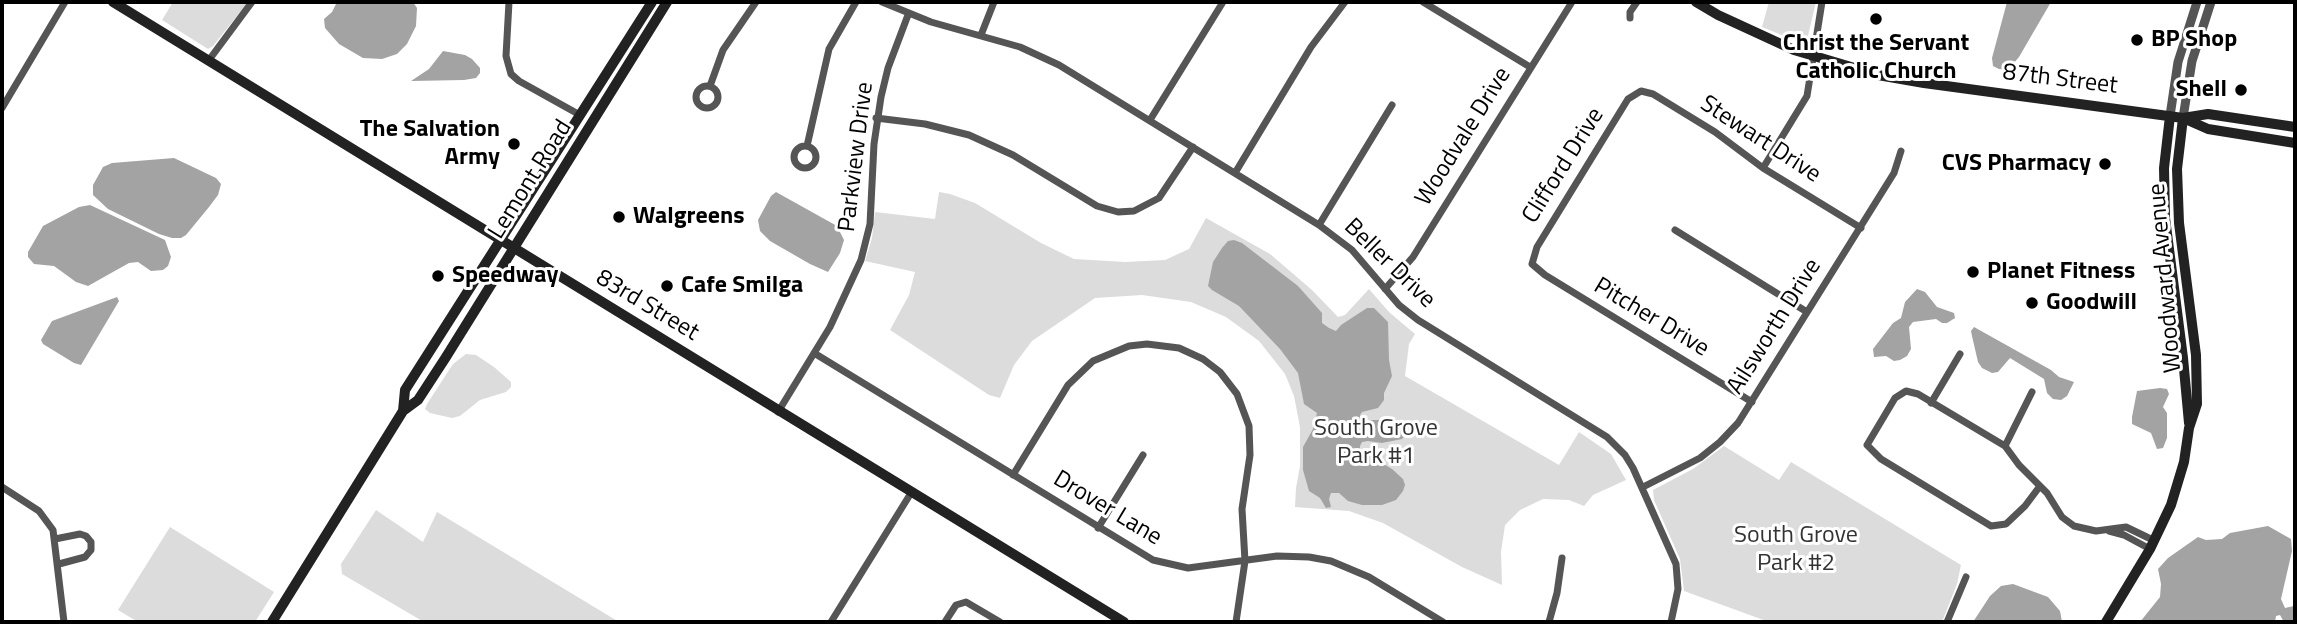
<!DOCTYPE html>
<style>
body{margin:0}
#map{position:relative;width:2297px;height:624px;overflow:hidden;background:#fff;font-family:"Titillium Web",sans-serif}
canvas{display:block}
.frame{position:absolute;inset:0;border:4px solid #000;pointer-events:none}
</style>
<div id="map">
<canvas width="2297" height="624"></canvas>
<div class="frame"></div>
</div>
<script>
const ctx = document.querySelector('canvas').getContext('2d');
ctx.lineJoin = 'round';
function fill(path, color) {
  ctx.fillStyle = color;
  ctx.fill(path, 'evenodd');
}
function poly(rows) {
  const path = new Path2D();
  for (const r of rows) {
    if (r.length === 3) {
      path.moveTo(r[0] + r[2], r[1]);
      path.arc(r[0], r[1], r[2], 0, 2 * Math.PI);
      continue;
    }
    path.moveTo(r[0], r[1]);
    for (let i = 2; i < r.length; i += 2) path.lineTo(r[i], r[i + 1]);
  }
  return path;
}
function trace(path, color, width, dash) {
  ctx.strokeStyle = color;
  ctx.lineWidth = width;
  ctx.lineCap = dash ? 'butt' : 'round';
  ctx.setLineDash(dash || []);
  ctx.stroke(path);
}
function label(font, color, halo, rows, align = 'center') {
  ctx.font = font + ' "Titillium Web",sans-serif';
  ctx.lineWidth = 6;
  ctx.setLineDash([]);
  ctx.textBaseline = 'middle';
  ctx.strokeStyle = halo;
  ctx.fillStyle = color;
  for (const [text, x, y, turn = 0] of rows) {
    ctx.save();
    ctx.translate(x, y);
    ctx.rotate((+turn || 0) * Math.PI / 180);
    ctx.textAlign = isNaN(turn) ? turn : align;
    if (halo) ctx.strokeText(text, 0, 0);
    ctx.fillText(text, 0, 0);
    ctx.restore();
  }
}
fill(poly([
 [173,2,248,2,213,46,208,49,162,20],
 [1769,2,1816,2,1807,40,1799,42,1762,27],
 [939,192,950,194,975,203,1041,243,1074,259,1125,262,1165,260,1189,249,1206,218,1270,254,1312,290,1338,317,1345,315,1369,289,1389,312,1415,334,1409,344,1405,376,1559,465,1579,432,1611,454,1626,480,1593,495,1584,506,1569,500,1543,499,1520,510,1505,525,1501,552,1502,585,1462,567,1383,523,1349,511,1295,507,1296,488,1300,466,1300,427,1294,396,1285,374,1259,341,1226,317,1191,302,1142,295,1095,298,1032,341,1014,365,1000,398,989,395,890,330,909,295,915,272,865,261,872,238,875,212,935,219],
 [466,354,476,355,494,367,511,382,511,387,506,392,480,400,460,416,452,418,430,413,425,409,427,404,453,364],
 [1724,446,1779,480,1791,462,1961,565,1957,584,1942,622,1769,622,1684,591,1680,559,1654,500,1653,490,1693,469],
 [376,510,423,542,437,512,619,622,424,622,342,574,341,564],
 [170,527,274,592,255,622,138,622,118,610]
]), '#dcdcdc');
fill(poly([
 [337,2,413,2,417,8,416,26,407,44,397,54,382,59,363,58,339,44,325,28,324,19,332,12],
 [2007,2,2051,2,2019,57,2008,70,1999,69,1993,66,1992,58],
 [443,51,465,55,472,59,480,68,480,73,476,78,464,80,411,81,429,69],
 [174,158,216,178,221,184,218,195,209,207,186,235,181,238,172,238,159,234,108,209,93,195,93,185,103,167,112,163],
 [776,192,837,226,844,240,840,253,828,272,810,264,770,241,760,231,758,220,771,196],
 [90,205,165,240,171,257,168,266,163,270,151,271,138,262,129,263,88,286,76,282,54,266,34,264,28,257,28,252,43,226,79,207],
 [1234,240,1242,243,1298,286,1322,313,1322,323,1329,328,1336,331,1341,325,1367,308,1374,308,1388,322,1389,360,1392,376,1384,393,1384,400,1378,408,1362,412,1360,415,1365,420,1397,420,1405,426,1407,433,1402,439,1382,443,1368,441,1362,442,1360,446,1360,450,1392,469,1403,479,1405,485,1403,491,1396,500,1382,505,1362,505,1348,501,1339,493,1331,493,1329,499,1331,507,1326,508,1320,498,1309,491,1303,470,1303,447,1313,429,1317,413,1304,404,1298,373,1280,349,1239,306,1212,290,1208,286,1213,262,1222,248,1228,241],
 [1917,289,1925,292,1937,307,1954,313,1955,318,1947,323,1942,323,1936,319,1913,322,1909,327,1911,349,1907,356,1900,360,1894,361,1886,356,1874,357,1873,349,1893,323,1901,318,1905,302],
 [117,297,119,301,81,365,74,363,43,344,41,340,52,321],
 [1974,327,2051,370,2059,377,2074,382,2067,396,2061,400,2053,399,2047,393,2044,379,2010,358,1998,372,1992,373,1982,368,1978,362,1972,336,1971,331],
 [2160,388,2167,389,2169,394,2163,407,2167,413,2167,438,2163,448,2157,449,2151,433,2132,424,2132,417,2137,391],
 [2268,526,2291,539,2292,551,2281,599,2285,608,2294,606,2295,622,2284,622,2280,615,2276,616,2275,622,2140,622,2160,597,2161,584,2158,569,2168,558,2198,537,2206,540,2222,539,2230,533],
 [2013,584,2048,597,2060,611,2062,622,1973,622,1990,596,2001,586]
]), '#a3a3a3');
trace(poly([
 [509,2,506,56,511,74,519,81,580,115],
 [882,2,931,22,1020,47,1059,65,1319,225,1352,250,1399,305,1418,320,1607,437,1625,455,1633,468,1676,564,1678,589,1671,622],
 [1423,2,1530,67],
 [1630,18,1630,12,1637,2],
 [981,35,994,2],
 [209,60,252,2],
 [710,86,723,50,756,2],
 [707,97,11],
 [2,108,65,2],
 [876,118,925,124,969,135,1013,155,1097,206,1118,212,1134,211,1159,198,1193,147],
 [1150,120,1223,2],
 [805,157,11],
 [807,146,829,49,856,2],
 [1763,168,1807,96,1822,2],
 [1235,173,1311,47,1345,2],
 [1319,225,1392,105],
 [1675,230,1807,312],
 [1385,289,1413,257,1572,2],
 [814,353,1153,560,1188,568,1277,556,1309,557,1331,561,1369,577,1443,622],
 [1752,402,1545,275,1532,264,1537,247,1628,99,1641,91,1653,94,1715,132,1763,168,1861,228],
 [1931,403,1960,354],
 [778,412,830,327,861,260,870,224,874,144,881,97,888,68,908,15],
 [2005,446,2032,392],
 [1013,475,1068,385,1093,361,1129,346,1147,344,1179,348,1203,359,1220,372,1237,394,1249,426,1250,455,1242,509,1245,561,1236,622],
 [2040,486,2025,506,2006,524,1991,526,1881,459,1867,445,1895,398,1906,391,1918,394,2005,446,2019,465,2047,493,2062,517,2074,526,2096,531,2126,527,2155,541],
 [2,487,39,511,53,530,64,622],
 [1643,487,1700,458,1720,442,1738,423,1894,173,1901,151],
 [1098,528,1143,455],
 [2109,531,2124,535,2150,549],
 [55,539,80,534,86,536,91,542,91,550,85,557,59,564],
 [831,622,911,493],
 [945,622,956,605,966,602,1000,622],
 [1549,622,1557,593,1562,558],
 [1947,622,1966,577]
]), '#555', 7);
trace(poly([
 [2170,116,2178,62,2197,2],
 [2183,118,2192,61,2211,2]
]), '#555', 9);
trace(poly([
 [113,2,1124,622],
 [1696,2,1718,15,1794,50,1878,75,1924,83,2183,118,2208,114,2295,127],
 [2170,116,2164,168,2165,218,2183,358,2189,423],
 [2183,118,2208,129,2295,143],
 [403,411,405,390,652,2],
 [272,622,403,411,418,400,446,357,667,2],
 [2106,622,2150,549,2171,505,2184,462,2189,428,2197,404,2196,355,2179,223,2177,169,2183,118]
]), '#222', 10);
for (const [x, y, r, color] of [
 [1876,19,7,"#000"],
 [2137,40,7,"#000"],
 [2241,90,7,"#000"],
 [514,144,7,"#000"],
 [2105,164,7,"#000"],
 [619,217,7,"#000"],
 [1973,272,7,"#000"],
 [438,276,7,"#000"],
 [667,286,7,"#000"],
 [2032,303,7,"#000"]
]) {
  const dot = new Path2D();
  dot.arc(x, y, r, 0, 2 * Math.PI);
  ctx.fillStyle = color;
  ctx.fill(dot);
  trace(dot, '#fff', 2.5);
}
label('bold 24px', '#000', '#fff', [
 ["BP Shop",2151,40],
 ["Christ the Servant",1876,44,"center"],
 ["Catholic Church",1876,72,"center"],
 ["Shell",2227,90,"right"],
 ["The Salvation",500,130,"right"],
 ["Army",500,158,"right"],
 ["CVS Pharmacy",2091,164,"right"],
 ["Walgreens",633,217],
 ["Planet Fitness",1987,272],
 ["Speedway",452,276],
 ["Cafe Smilga",681,286],
 ["Goodwill",2046,303]
], 'left');
label('24px', '#000', '#fff', [
 ["87th Street",2060,80,7],
 ["Woodvale Drive",1464,137,-58],
 ["Stewart Drive",1760,140,33],
 ["Parkview Drive",857,157,-83],
 ["Clifford Drive",1564,166,-58],
 ["Lemont Road",531,180,-58],
 ["Beller Drive",1389,264,44],
 ["Woodward Avenue",2166,278,-95],
 ["83rd Street",647,306,31],
 ["Pitcher Drive",1651,318,31],
 ["Ailsworth Drive",1775,327,-58],
 ["Drover Lane",1107,509,31]
]);
label('24px', '#333', '#fff', [
 ["South Grove",1376,429],
 ["Park #1",1376,457],
 ["South Grove",1796,536],
 ["Park #2",1796,564]
]);
</script>
